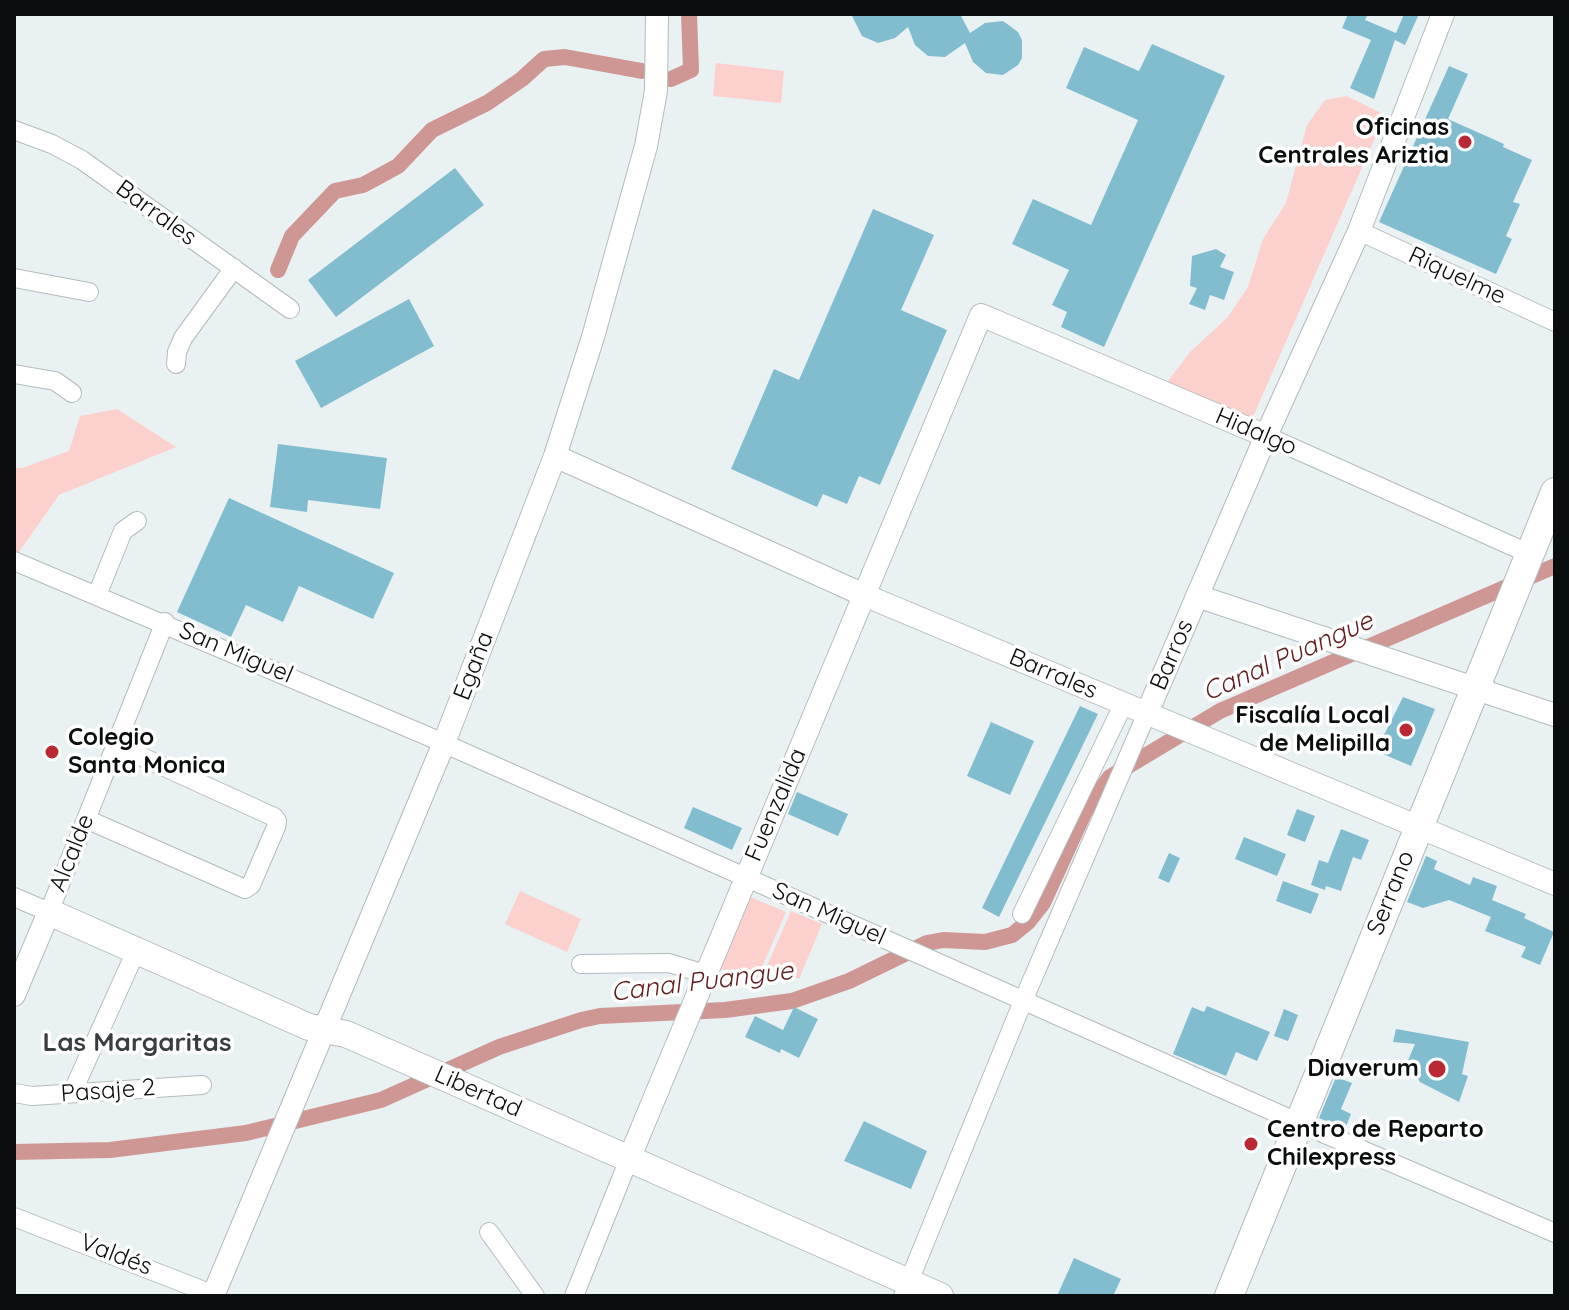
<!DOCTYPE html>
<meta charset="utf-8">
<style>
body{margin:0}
#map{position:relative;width:1569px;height:1310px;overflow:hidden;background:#eaf1f3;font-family:Quicksand,sans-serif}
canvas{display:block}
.frame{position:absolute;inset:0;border:16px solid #0a0d0d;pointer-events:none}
</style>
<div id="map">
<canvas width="1569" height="1310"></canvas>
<div class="frame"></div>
</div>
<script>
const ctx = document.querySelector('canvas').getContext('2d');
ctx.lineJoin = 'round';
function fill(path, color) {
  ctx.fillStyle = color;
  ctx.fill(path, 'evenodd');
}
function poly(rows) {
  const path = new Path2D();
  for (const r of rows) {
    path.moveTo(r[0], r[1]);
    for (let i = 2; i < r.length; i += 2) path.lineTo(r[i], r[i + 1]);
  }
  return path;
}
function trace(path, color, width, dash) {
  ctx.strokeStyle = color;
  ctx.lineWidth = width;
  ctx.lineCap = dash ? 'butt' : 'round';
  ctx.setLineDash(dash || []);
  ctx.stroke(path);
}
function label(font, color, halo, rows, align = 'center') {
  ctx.font = font + ' Quicksand,sans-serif';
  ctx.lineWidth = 7;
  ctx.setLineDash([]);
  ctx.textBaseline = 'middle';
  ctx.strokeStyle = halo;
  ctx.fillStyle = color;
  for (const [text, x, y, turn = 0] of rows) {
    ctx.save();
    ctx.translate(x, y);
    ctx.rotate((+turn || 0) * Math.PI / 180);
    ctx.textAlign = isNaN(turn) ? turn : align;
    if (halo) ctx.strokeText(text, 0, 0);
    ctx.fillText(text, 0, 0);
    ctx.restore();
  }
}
fill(poly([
 [716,63,784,71,781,103,713,96],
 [1347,96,1385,115,1249,426,1161,390,1191,351,1227,318,1248,287,1263,239,1286,203,1307,125,1325,100],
 [117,409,176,447,59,495,14,559,14,468,22,468,69,451,80,416],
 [520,891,581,919,567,952,505,924],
 [750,897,786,912,755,983,719,968],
 [791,911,822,924,799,979,767,966]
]), '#fcd0cd');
trace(poly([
 [671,79,691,70,689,14],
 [278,270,292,236,335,191,363,185,398,166,432,130,487,103,522,79,544,59,565,57,642,71],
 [14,1152,110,1150,246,1133,381,1100,499,1047,581,1020,600,1016,725,1010,792,1001,849,981,927,943,943,940,985,942,1012,935,1028,922,1043,903,1085,811,1110,777,1220,711,1555,566]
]), '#ce9793', 16);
fill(poly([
 [851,14,960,14,970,33,985,23,1003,21,1018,32,1022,40,1022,58,1018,65,1003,75,986,73,973,62,965,43,945,57,928,56,915,45,908,27,895,38,878,43,862,36],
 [1348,14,1368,14,1365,20,1396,33,1404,14,1419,14,1405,45,1395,40,1374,99,1350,88,1371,40,1342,28],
 [1152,44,1225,76,1104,347,1061,327,1067,312,1052,305,1069,270,1012,244,1033,199,1091,225,1138,120,1066,88,1084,47,1139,71],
 [1449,66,1468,74,1448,119,1504,144,1503,147,1532,160,1513,202,1520,204,1506,236,1512,239,1496,274,1379,222],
 [455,168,484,205,336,317,308,280],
 [873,209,934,235,901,310,947,330,880,485,859,476,847,504,823,494,817,507,731,469,774,369,799,380],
 [1216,249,1226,255,1220,267,1234,272,1224,300,1210,295,1205,310,1189,304,1197,288,1190,286,1192,256],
 [409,299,434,346,321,408,295,361],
 [278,444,387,458,380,509,308,500,307,512,270,507],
 [229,498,394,573,373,619,299,586,283,622,246,605,231,637,177,612],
 [1403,697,1435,709,1411,766,1376,751],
 [1080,706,1098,714,999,917,982,908],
 [991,722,1034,741,1010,795,967,776],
 [797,792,848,814,838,836,788,814],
 [693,807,742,828,732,850,684,828],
 [1297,809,1315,816,1305,842,1287,835],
 [1341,829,1369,840,1361,860,1353,857,1341,891,1326,886,1325,890,1311,885,1319,860,1328,863],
 [1244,837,1286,854,1277,876,1235,859],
 [1169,853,1180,858,1169,883,1158,878],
 [1426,856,1437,861,1434,869,1470,885,1473,877,1497,886,1492,900,1526,914,1524,918,1554,932,1540,965,1521,957,1526,947,1485,931,1491,917,1449,900,1423,908,1407,902],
 [1283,881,1319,894,1311,914,1276,901],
 [1207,1006,1270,1032,1257,1061,1236,1052,1226,1076,1173,1054,1192,1007,1204,1012],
 [794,1007,818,1019,799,1058,781,1049,780,1053,745,1037,755,1016,783,1030],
 [1284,1009,1298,1015,1288,1041,1274,1036],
 [1396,1029,1469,1042,1462,1074,1468,1076,1459,1102,1420,1082,1407,1063,1415,1044,1393,1042],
 [1336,1077,1352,1083,1341,1109,1351,1114,1345,1129,1319,1118],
 [864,1121,927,1151,911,1189,844,1161],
 [1074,1258,1121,1279,1113,1296,1057,1296]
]), '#82bdcf');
const minor = poly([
 [14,130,52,144,82,160,290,309],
 [1359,231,1555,322],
 [14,278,89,292],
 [176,364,177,352,183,338,234,268],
 [14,374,55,381,72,393],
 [1266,436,1530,554],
 [14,561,425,735,1288,1118,1555,1233],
 [97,595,123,531,137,521],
 [86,819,245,889,251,885,276,827,277,821,274,817,116,745],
 [14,897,49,912,165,622],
 [1022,914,1124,703],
 [581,964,669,963,705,974],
 [14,1093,32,1096,202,1085],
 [72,1093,136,951],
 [14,1217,217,1296],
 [489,1232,535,1296],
 [574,1296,629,1159],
 [903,1296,1023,1001,1147,713]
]);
const tertiary = poly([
 [555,456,864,595,1555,884],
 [1197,596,1555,715],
 [1147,713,1266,436,1359,231,1443,14],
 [14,995,49,912],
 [629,1159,981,315,1266,436],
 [213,1296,444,743,555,456,593,337,646,146,656,91,657,14]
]);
const secondary = poly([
 [49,912,309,1027,346,1034,940,1296]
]);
const primary = poly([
 [1229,1296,1555,492]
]);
trace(minor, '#b4bbbd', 20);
trace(tertiary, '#b4bbbd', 24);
trace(secondary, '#b4bbbd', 28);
trace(primary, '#b4bbbd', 30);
trace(minor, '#fff', 18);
trace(tertiary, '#fff', 22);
trace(secondary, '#fff', 26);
trace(primary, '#fff', 28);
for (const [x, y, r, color] of [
 [1465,142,8,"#b92833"],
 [1406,730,8,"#b92833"],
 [52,752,8,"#b92833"],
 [1437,1069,10,"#b92833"],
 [1251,1144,8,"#b92833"]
]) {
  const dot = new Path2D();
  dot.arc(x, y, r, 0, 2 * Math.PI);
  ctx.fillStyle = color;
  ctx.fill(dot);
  trace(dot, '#fff', 3);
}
label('bold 24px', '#0a0d0d', '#fff', [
 ["Oficinas",1449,128],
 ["Centrales Ariztia",1449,156],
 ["Fiscalía Local",1390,716],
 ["de Melipilla",1390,744],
 ["Colegio",68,738,"left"],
 ["Santa Monica",68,766,"left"],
 ["Diaverum",1419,1069],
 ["Centro de Reparto",1267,1130,"left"],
 ["Chilexpress",1267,1158,"left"]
], 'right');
label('24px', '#0a0d0d', '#fff', [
 ["Barrales",156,213,36],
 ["Riquelme",1457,276,25],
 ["Hidalgo",1256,432,23],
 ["San Miguel",236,653,23],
 ["Barros",1172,655,-67],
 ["Egaña",474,666,-69],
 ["Barrales",1053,674,23],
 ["Fuenzalida",776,805,-67],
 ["Alcalde",72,853,-68],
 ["Serrano",1391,893,-68],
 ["San Miguel",829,914,24],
 ["Pasaje 2",108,1091,-4],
 ["Libertad",478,1092,24],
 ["Valdés",116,1255,21]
]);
label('italic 26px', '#601d1f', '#fff', [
 ["Canal Puangue",1288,657,-24],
 ["Canal Puangue",702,982,-7]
]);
label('bold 26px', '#393e40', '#fff', [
 ["Las Margaritas",137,1043]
]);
</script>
